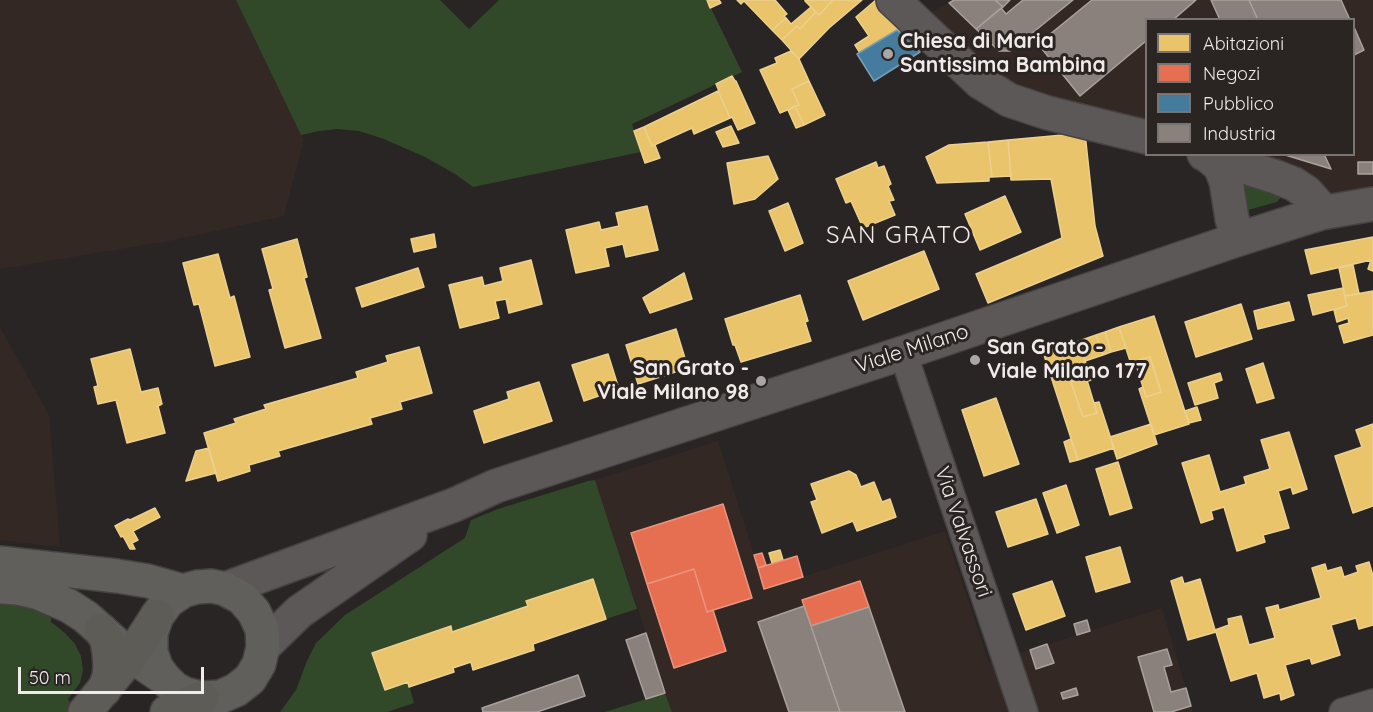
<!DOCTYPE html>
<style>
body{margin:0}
#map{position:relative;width:1373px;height:712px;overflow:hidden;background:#282524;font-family:Quicksand,sans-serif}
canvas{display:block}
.legend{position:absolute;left:1145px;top:18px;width:210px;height:138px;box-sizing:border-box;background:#2a2422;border:2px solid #797472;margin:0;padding:8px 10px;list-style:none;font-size:18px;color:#f0ebea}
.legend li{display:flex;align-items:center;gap:12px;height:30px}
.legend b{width:30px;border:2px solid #797472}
.scale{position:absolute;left:18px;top:667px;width:186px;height:27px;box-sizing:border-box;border:3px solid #f0ebea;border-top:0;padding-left:8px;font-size:18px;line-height:21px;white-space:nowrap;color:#f0ebea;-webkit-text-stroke:4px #2a2422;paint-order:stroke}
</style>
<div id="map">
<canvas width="1373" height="712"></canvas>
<ul class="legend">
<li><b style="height:16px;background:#e9c46a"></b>Abitazioni</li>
<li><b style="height:16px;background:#e76f51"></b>Negozi</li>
<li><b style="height:16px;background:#457b9d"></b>Pubblico</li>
<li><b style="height:16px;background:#8a817c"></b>Industria</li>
</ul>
<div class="scale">50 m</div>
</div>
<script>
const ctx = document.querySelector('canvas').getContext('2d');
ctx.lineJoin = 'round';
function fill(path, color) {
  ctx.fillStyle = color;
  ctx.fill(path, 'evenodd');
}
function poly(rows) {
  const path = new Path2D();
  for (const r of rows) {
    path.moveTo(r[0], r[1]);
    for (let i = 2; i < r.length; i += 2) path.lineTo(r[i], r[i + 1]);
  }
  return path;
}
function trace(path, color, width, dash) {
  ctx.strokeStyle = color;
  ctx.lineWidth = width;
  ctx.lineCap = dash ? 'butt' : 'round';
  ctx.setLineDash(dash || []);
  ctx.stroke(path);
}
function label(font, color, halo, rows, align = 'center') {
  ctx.font = font + ' Quicksand,sans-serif';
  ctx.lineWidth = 6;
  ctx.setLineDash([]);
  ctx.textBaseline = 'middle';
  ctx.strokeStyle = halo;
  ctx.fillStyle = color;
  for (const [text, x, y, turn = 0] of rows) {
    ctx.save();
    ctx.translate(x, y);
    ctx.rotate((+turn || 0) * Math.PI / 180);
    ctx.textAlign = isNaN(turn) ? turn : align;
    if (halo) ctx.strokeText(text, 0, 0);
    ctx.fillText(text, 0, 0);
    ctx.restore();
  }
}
fill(poly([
 [0,0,236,0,304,140,284,216,174,240,0,269],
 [954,0,1373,0,1373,202,1322,208,1218,155,1354,154,1354,20,1146,20,1146,134,1049,110,918,19],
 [0,327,49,415,60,547,0,540],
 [718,441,765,589,945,531,989,663,1162,608,1193,712,672,712,595,480]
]), '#342824');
fill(poly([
 [236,0,440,0,469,29,499,0,707,0,742,72,632,124,641,152,473,187,455,174,425,157,384,139,359,131,337,129,319,131,301,135],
 [1239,181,1281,192,1281,197,1277,202,1248,210,1244,208],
 [595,480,637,609,606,619,593,579,527,601,528,606,452,632,450,626,373,652,385,690,408,682,414,703,387,712,280,712,296,690,307,661,316,643,345,615,465,538,471,520,498,509,588,481],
 [0,602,24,606,51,614,51,622,65,633,75,644,81,656,83,670,80,683,68,699,73,708,69,712,0,712],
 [665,693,672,712,605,712]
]), '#314928');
const homes = poly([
 [707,0,719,0,721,3,710,8,707,0],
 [737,0,775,0,787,14,784,16,786,18,772,30,744,1,741,4,737,0],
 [805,0,833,0,819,15,805,1,805,0],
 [833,0,862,0,829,28,799,59,782,40,797,26,800,29,816,12,819,15,833,0],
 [876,0,881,0,910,25,899,32,897,30,860,53,855,45,869,36,856,17,876,0],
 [811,7,816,12,800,29,797,26,782,40,772,30,786,18,791,24,811,7],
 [791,51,799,59,809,81,792,89,799,105,780,113,760,70,777,63,775,58,791,51],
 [732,76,735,81,736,81,755,123,738,130,732,117,730,118,718,91,719,91,716,84,732,76],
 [809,81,825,115,804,125,795,106,799,105,792,89,809,81],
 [718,91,730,118,694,134,692,128,652,146,644,127,718,91],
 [795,106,804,125,796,128,788,110,795,106],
 [731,126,739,143,723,147,716,132,731,126],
 [644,127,652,146,655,145,660,158,645,163,634,131,644,127],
 [1085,133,1095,226,1103,256,988,303,976,274,1062,238,1051,179,1011,180,1008,140,1085,133],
 [1008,140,1011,176,992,177,988,142,1008,140],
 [988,142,992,177,989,177,989,181,937,183,926,157,949,145,988,142],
 [768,156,778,179,755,199,734,204,727,163,768,156],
 [876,162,878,168,884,166,891,184,888,186,894,200,889,201,895,215,863,228,851,201,846,203,836,179,876,162],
 [1005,196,1021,232,980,250,965,214,1005,196],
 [788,203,803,243,785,251,769,211,788,203],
 [647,206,658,250,626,257,623,244,605,248,609,266,576,273,566,230,599,222,601,230,619,226,616,213,647,206],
 [434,234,436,247,414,252,411,239,434,234],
 [1373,237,1373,271,1368,269,1371,260,1311,274,1305,250,1373,237],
 [297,239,307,277,304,278,321,338,285,348,269,290,273,289,262,249,297,239],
 [924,251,939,289,863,320,848,281,924,251],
 [218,254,230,298,234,296,250,357,215,366,199,304,194,305,183,263,218,254],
 [531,260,542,304,509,313,506,299,495,301,499,318,460,328,449,285,482,277,484,286,503,281,500,268,531,260],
 [1353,265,1359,294,1345,296,1339,268,1353,265],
 [418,268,424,287,362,307,356,288,418,268],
 [684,273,692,299,650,313,643,298,684,273],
 [1343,288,1347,306,1313,315,1308,295,1343,288],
 [1373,291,1373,335,1344,343,1339,326,1349,323,1348,318,1337,322,1334,310,1347,306,1345,296,1373,291],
 [800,295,808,321,805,322,811,341,741,362,735,345,733,345,725,319,800,295],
 [1289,302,1294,320,1258,329,1254,311,1289,302],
 [1241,304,1252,339,1196,357,1185,322,1241,304],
 [1154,316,1189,424,1154,435,1139,389,1143,387,1146,397,1161,392,1150,357,1135,361,1136,365,1132,367,1119,327,1154,316],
 [1119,327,1126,348,1111,352,1105,332,1119,327],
 [676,329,688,368,638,384,626,345,676,329],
 [1105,332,1111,352,1103,355,1096,335,1105,332],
 [1096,335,1103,355,1085,361,1079,341,1096,335],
 [1079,341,1091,380,1088,381,1086,377,1071,382,1083,417,1097,413,1094,403,1099,402,1114,448,1078,460,1043,352,1079,341],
 [419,347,432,393,400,402,402,409,370,418,372,424,278,451,280,456,249,465,250,471,218,481,204,433,236,423,234,419,266,409,264,405,358,378,356,372,388,362,386,356,419,347],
 [130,349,141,392,158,388,162,404,158,406,165,433,127,443,116,400,98,404,94,387,98,386,91,359,130,349],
 [608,354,619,389,584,401,572,365,608,354],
 [1150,357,1161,392,1146,397,1135,361,1150,357],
 [1263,363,1274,398,1257,403,1246,369,1263,363],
 [1220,373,1222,380,1214,383,1218,398,1195,405,1188,383,1220,373],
 [1086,377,1097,413,1083,417,1071,382,1086,377],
 [539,382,552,421,484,443,474,411,509,399,507,392,539,382],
 [996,398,1019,464,984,476,962,410,996,398],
 [1197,407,1201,420,1189,423,1185,411,1197,407],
 [1151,424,1157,444,1117,459,1110,437,1151,424],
 [1373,424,1373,506,1353,513,1335,456,1362,447,1356,430,1373,424],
 [1289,432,1307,489,1293,494,1291,487,1278,491,1289,528,1263,535,1265,542,1237,551,1224,507,1211,511,1213,519,1201,523,1182,463,1209,455,1220,492,1246,484,1244,477,1270,469,1261,440,1289,432],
 [1071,439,1078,460,1070,462,1064,442,1071,439],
 [209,448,216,473,186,481,196,451,209,448],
 [1118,462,1132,508,1110,515,1096,469,1118,462],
 [849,471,856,475,861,487,874,482,882,502,890,499,896,517,857,531,853,521,822,533,811,502,817,500,811,484,849,471],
 [1066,485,1079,525,1057,533,1043,493,1066,485],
 [1036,499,1048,534,1008,547,996,512,1036,499],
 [155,508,160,517,133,531,138,540,132,543,135,549,130,549,123,536,121,537,115,526,128,519,130,520,155,508],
 [1120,547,1130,582,1096,592,1086,557,1120,547],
 [780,550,783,560,772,563,769,553,780,550],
 [1369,562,1373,576,1373,625,1359,629,1356,618,1331,625,1340,655,1312,664,1310,658,1285,665,1294,695,1281,700,1280,693,1264,698,1257,673,1231,681,1216,632,1188,640,1171,581,1182,577,1184,584,1200,579,1215,630,1229,625,1228,619,1241,616,1249,645,1275,638,1266,608,1278,605,1279,610,1321,598,1312,568,1325,564,1327,571,1341,567,1344,577,1358,572,1356,566,1369,562],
 [593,579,606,619,533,644,534,650,473,670,471,662,453,668,454,672,409,687,408,682,385,690,372,653,451,626,452,632,528,606,526,601,593,579],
 [1052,581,1065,616,1026,630,1013,594,1052,581]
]);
fill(homes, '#e9c46a');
trace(homes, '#ebd090', 1.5);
const shops = poly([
 [723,504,752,598,707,612,694,569,647,584,631,533,723,504],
 [762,553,766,565,758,568,754,555,762,553],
 [797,556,803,577,764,589,758,568,797,556],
 [694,569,707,612,713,610,726,651,674,668,647,584,694,569],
 [860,581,869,607,811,626,802,600,860,581]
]);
fill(shops, '#e76f51');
trace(shops, '#ea947f', 1.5);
const public = poly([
 [910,25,926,45,918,50,920,52,874,81,857,54,897,30,899,32,910,25]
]);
fill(public, '#457b9d');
trace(public, '#789db4', 1.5);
const industry = poly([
 [954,0,995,0,1003,7,976,29,949,3,954,0],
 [995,0,1010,0,1003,7,995,0],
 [1023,0,1073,0,1010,51,999,51,976,29,1001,8,1006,14,1023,0],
 [1092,0,1196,0,1173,20,1146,20,1146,41,1080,96,1038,44,1092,0],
 [1211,0,1249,0,1258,20,1220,20,1211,0],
 [1249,0,1341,0,1350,20,1258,20,1249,0],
 [1354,27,1364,50,1354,55,1354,27],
 [1324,154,1331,169,1282,154,1324,154],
 [1358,162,1373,162,1373,174,1358,174,1358,162],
 [804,606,811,626,840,712,789,712,758,622,804,606],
 [869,607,905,712,840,712,811,626,869,607],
 [1087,620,1090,631,1077,635,1074,624,1087,620],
 [646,633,665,693,646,699,626,640,646,633],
 [1047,644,1054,663,1036,669,1030,650,1047,644],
 [1167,649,1172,665,1164,667,1171,692,1186,688,1191,706,1171,712,1154,712,1138,657,1167,649],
 [578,675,585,696,537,712,483,712,482,708,578,675],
 [1076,688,1078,695,1063,699,1061,693,1076,688]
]);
fill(industry, '#8a817c');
trace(industry, '#a9a19d', 1.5);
const minor = poly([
 [903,353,1024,712],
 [1343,712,1373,703]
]);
const tertiary = poly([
 [893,0,980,82,1009,100,1048,113,1146,137],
 [1204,154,1276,177,1294,184,1306,192,1317,204,1321,213],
 [1208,156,1220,166,1226,181,1232,219,1239,239],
 [225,589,454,505,496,486,903,353,1239,239,1321,213,1373,204],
 [263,647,299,612,410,535]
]);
const secondary = poly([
 [0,563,117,576,148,581,183,591],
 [0,587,17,588,39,593,69,606,86,617,123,650,164,678,174,688,185,694,202,698,220,697,236,690,250,679,259,664,263,647,262,629,254,612,242,598,225,589,212,586,197,587,183,591,168,601,157,616,151,633,151,652,156,667,164,678]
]);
const primary = poly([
 [101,630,107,640,109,653,110,666,109,677,104,690],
 [85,712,131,656,157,616],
 [167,712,202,698]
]);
trace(minor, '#464242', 30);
trace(tertiary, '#464242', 36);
trace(secondary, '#464242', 36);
trace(primary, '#464242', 36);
trace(minor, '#5b5857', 27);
trace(tertiary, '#5b5857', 33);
trace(secondary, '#615f5b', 33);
trace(primary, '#5e5c57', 33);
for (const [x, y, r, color] of [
 [888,54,6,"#aaa6a5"],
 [975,360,6,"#aaa6a5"],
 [761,381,6,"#aaa6a5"]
]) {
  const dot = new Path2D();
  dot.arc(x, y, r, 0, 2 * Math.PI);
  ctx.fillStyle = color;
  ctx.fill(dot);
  trace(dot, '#2a2422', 2);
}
label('bold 21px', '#f0ebea', '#2a2422', [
 ["Chiesa di Maria",900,42],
 ["Santissima Bambina",900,66],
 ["San Grato -",987,348],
 ["Viale Milano 177",987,372],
 ["San Grato -",749,369,"right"],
 ["Viale Milano 98",749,393,"right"]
], 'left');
label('21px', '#f0ebea', '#2a2422', [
 ["Viale Milano",912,349,-18],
 ["Via Valvassori",963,532,71]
]);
ctx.letterSpacing = '1.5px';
label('24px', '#f0ebea', '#2a2422', [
 ["SAN GRATO",899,236]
]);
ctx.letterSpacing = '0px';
</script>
